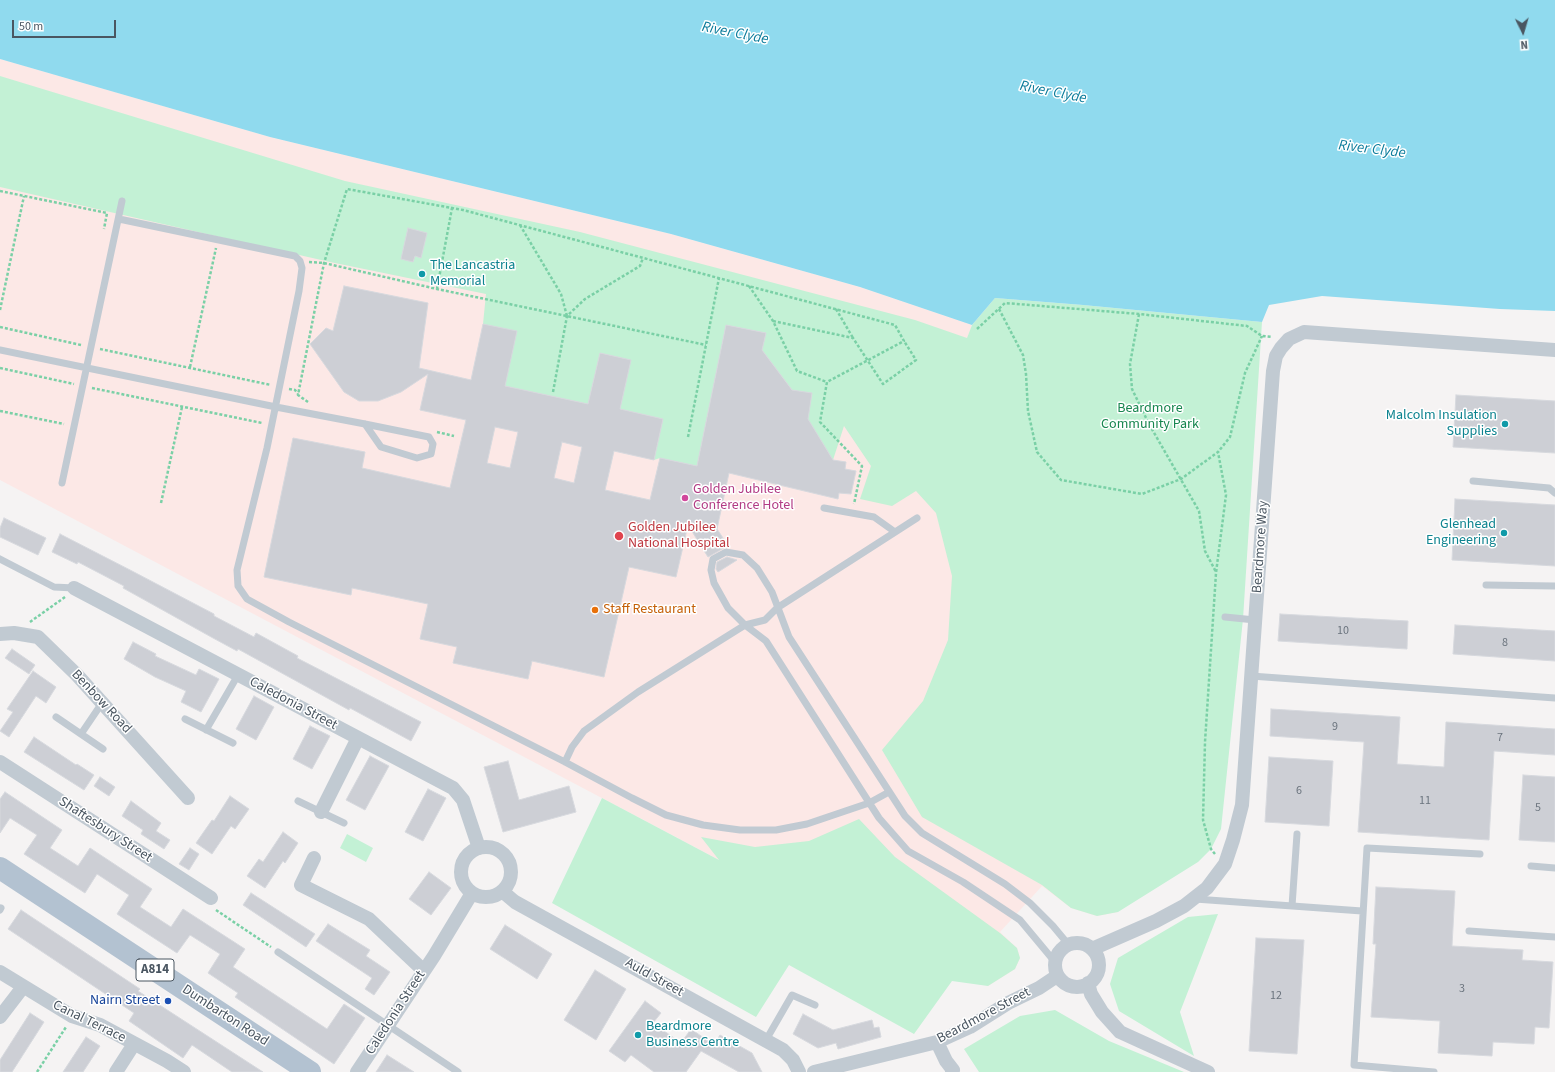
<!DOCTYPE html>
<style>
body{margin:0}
#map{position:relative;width:1555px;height:1072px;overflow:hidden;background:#f5f3f3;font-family:"Source Sans 3",sans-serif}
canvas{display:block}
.north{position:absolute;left:1503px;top:12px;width:40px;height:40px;-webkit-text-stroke:3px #fff;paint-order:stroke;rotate:175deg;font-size:11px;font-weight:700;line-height:16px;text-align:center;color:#4a5661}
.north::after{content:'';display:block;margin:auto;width:14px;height:18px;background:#4a5661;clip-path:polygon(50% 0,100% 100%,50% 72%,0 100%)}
.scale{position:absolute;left:12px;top:20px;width:104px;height:18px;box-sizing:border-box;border:2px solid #4a5661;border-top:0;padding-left:5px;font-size:12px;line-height:14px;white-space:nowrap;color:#4a5661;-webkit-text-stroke:3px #fff;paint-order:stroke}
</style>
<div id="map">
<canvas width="1555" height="1072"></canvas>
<div class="north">N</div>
<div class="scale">50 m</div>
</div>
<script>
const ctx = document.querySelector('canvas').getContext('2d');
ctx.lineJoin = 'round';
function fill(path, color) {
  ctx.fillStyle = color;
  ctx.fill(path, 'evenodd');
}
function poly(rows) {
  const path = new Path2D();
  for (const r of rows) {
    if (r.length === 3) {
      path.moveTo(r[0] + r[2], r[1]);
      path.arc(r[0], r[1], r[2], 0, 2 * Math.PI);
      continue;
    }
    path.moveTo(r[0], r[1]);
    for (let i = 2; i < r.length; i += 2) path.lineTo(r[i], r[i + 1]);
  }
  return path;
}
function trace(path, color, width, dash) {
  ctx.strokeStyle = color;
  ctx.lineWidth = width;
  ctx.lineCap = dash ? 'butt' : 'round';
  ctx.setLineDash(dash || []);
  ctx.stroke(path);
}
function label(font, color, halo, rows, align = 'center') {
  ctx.font = font + ' "Source Sans 3",sans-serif';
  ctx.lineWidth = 3;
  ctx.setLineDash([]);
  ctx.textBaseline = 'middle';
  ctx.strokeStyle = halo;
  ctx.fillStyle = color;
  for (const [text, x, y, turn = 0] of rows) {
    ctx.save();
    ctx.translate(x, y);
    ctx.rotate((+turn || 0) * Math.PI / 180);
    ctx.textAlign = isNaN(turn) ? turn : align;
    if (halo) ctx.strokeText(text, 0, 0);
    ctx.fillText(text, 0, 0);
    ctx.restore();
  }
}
fill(poly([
 [0,59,270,137,671,234,860,287,972,325,962,353,1118,912,1097,916,1071,908,1042,886,1000,932,1017,948,1020,958,1015,969,988,986,721,861,0,480]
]), '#fce8e6');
fill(poly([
 [0,76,345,181,580,232,915,320,967,338,972,325,995,298,1083,305,1262,322,1243,619,1221,829,1211,849,1198,862,1118,912,1097,916,1071,908,1042,885,922,817,882,750,923,701,948,640,952,576,936,513,916,491,892,506,860,499,871,466,844,426,833,460,807,419,812,394,792,390,762,350,766,333,726,325,697,466,660,458,654,460,663,419,620,409,630,360,600,353,588,404,505,386,483,324,486,294,330,262,0,187],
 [602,798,719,860,701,837,755,847,809,841,859,819,895,857,1000,933,1017,948,1020,958,1015,969,988,986,952,981,914,1034,789,965,756,1017,552,903],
 [347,834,373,848,366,862,340,848],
 [1218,914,1180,1012,1194,1056,1119,1011,1110,984,1118,958,1188,917],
 [1055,1010,1109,1041,1184,1072,979,1072,964,1049,1020,1016]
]), '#c3f1d5');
fill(poly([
 [0,0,1555,0,1555,311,1500,309,1322,296,1269,305,1262,322,1083,305,995,298,972,325,860,287,671,234,270,137,0,59]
]), '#90daee');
const building = poly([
 [408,228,427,233,421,258,415,256,413,262,401,259,408,228],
 [344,286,428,303,419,368,471,380,483,324,517,331,505,386,588,404,600,353,631,360,620,409,663,419,654,460,614,451,605,490,650,500,660,458,697,466,726,325,766,333,762,350,792,390,812,393,808,419,833,460,846,462,845,469,856,471,851,494,839,493,838,499,729,473,717,529,729,547,724,548,708,557,688,525,676,577,629,567,604,677,532,661,528,679,453,663,457,647,420,639,428,604,352,588,351,595,264,577,293,438,365,452,362,468,450,488,466,420,420,410,428,374,401,392,378,401,359,401,344,392,310,344,326,328,333,331,344,286],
 [495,427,518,432,510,468,487,463,495,427],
 [562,442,582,447,574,483,554,478,562,442],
 [1456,395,1555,401,1555,453,1453,447,1456,395],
 [1455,499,1555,505,1555,566,1452,560,1455,499],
 [4,518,46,538,38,555,0,537,0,528,4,518],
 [60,534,132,571,214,614,214,616,254,637,256,633,298,656,297,658,421,722,411,741,350,708,349,710,238,649,237,651,213,638,123,588,124,586,78,562,77,564,52,552,60,534],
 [727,557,737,560,718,572,716,569,717,562,727,557],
 [1280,614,1408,621,1407,649,1278,641,1280,614],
 [1455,625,1555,631,1555,661,1453,654,1455,625],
 [133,642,156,654,155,656,196,675,199,669,219,679,201,712,181,702,186,691,155,677,124,659,133,642],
 [12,649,35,665,29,674,5,658,12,649],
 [33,671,56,687,46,703,36,696,9,737,0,731,13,712,7,709,33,671],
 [254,696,274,707,256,740,236,729,254,696],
 [1271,709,1400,717,1397,764,1444,767,1446,722,1555,729,1555,755,1494,751,1489,840,1358,832,1364,742,1270,736,1271,709],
 [310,726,330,736,312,769,293,759,310,726],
 [34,737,76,765,77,764,94,775,84,790,24,752,34,737],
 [370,756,389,766,365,810,346,800,370,756],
 [1269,757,1333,761,1329,826,1265,822,1269,757],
 [508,761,519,800,569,786,576,812,503,832,484,767,508,761],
 [1523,775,1555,777,1555,842,1519,840,1523,775],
 [100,777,115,787,109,796,94,786,100,777],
 [428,789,446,798,423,841,405,832,428,789],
 [5,792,62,830,50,848,78,866,90,848,152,889,140,907,171,927,183,909,245,949,233,967,327,1029,344,1004,365,1018,334,1064,235,997,238,993,208,973,220,954,190,935,177,953,117,914,129,895,97,874,85,893,24,854,37,835,10,818,0,833,0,799,5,792],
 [230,796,249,809,235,829,231,826,212,854,196,843,212,820,214,821,230,796],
 [131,801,161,823,156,831,170,840,164,849,141,834,143,830,122,816,131,801],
 [283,832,298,843,285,863,283,861,265,888,247,876,259,859,263,862,283,832],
 [190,848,199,854,189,870,179,864,190,848],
 [429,872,451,888,431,915,409,899,429,872],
 [1376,887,1455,891,1452,946,1523,950,1522,960,1553,962,1549,1028,1535,1027,1534,1044,1493,1042,1492,1056,1438,1053,1440,1021,1371,1017,1376,944,1373,944,1376,887],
 [251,893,315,934,306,947,243,905,251,893],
 [21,910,140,989,138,991,263,1072,232,1072,192,1045,183,1058,129,1021,134,1013,8,929,21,910],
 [328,924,370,950,366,956,390,972,374,995,365,989,372,978,316,941,328,924],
 [505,925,552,954,537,979,490,949,505,925],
 [1256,938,1304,940,1297,1054,1249,1051,1256,938],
 [595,970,626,989,596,1040,564,1020,595,970],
 [645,1001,661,1013,653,1023,681,1043,691,1029,714,1045,720,1035,752,1053,762,1072,739,1072,701,1051,686,1072,654,1072,631,1055,625,1062,609,1051,645,1001],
 [30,1013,44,1022,12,1072,0,1072,0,1060,30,1013],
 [803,1014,833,1030,872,1020,874,1028,879,1027,881,1037,838,1049,836,1043,818,1048,793,1034,803,1014],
 [86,1037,100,1046,83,1072,63,1072,86,1037],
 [387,1055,414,1072,376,1072,387,1055]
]);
fill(building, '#cdcfd5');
trace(building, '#d7d9de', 1);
trace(poly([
 [0,191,107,213,104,229],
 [520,225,561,294,567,316],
 [309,262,324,263,437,289,706,345],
 [749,286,773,321,797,371,827,382,820,422,862,466,854,504],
 [437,289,452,208],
 [836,309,853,338],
 [999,309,1023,355,1026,374,1028,411,1037,452,1061,480,1142,494,1181,479,1218,452,1230,437,1245,373,1262,336],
 [0,310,24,196],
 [1139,314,1130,364,1132,389,1149,424,1199,511,1205,551,1216,572],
 [773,321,853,338,883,384,916,360,904,341],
 [0,327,81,345],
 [977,329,1005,303,1139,314,1247,326,1262,336,1272,337],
 [100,349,271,385],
 [190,367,216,248],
 [0,368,74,384],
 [92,388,262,423],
 [289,389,295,390,298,394],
 [553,392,567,316,585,299,640,266,643,258],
 [308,402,298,395,324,263,347,189,463,210,895,325,904,341,827,382],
 [0,411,64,424],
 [437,432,454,436],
 [688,437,719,278],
 [161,503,182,407],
 [30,622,65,597],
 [1215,854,1211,849,1203,820,1205,742,1216,573,1226,495,1218,452],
 [216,910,271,947],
 [37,1072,66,1027]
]), '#7ad0a6', 2.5, [3, 2]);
trace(poly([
 [119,219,295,256,300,261,302,268,299,291,267,448,237,570,238,586,247,599,289,622,565,762,632,798,666,815,703,825,740,830,776,830,807,824,869,803,889,792],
 [0,350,276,407,365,424,429,437,433,444,431,454,417,458,381,447,365,424],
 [1473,481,1549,488,1555,493],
 [62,483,122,201],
 [824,508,874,517,895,532],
 [0,559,54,587,74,588],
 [1486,585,1555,586],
 [1225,617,1255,620],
 [1251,676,1555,698],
 [56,717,103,749],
 [185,719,233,743],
 [206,730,238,675],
 [81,734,102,703],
 [565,762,572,747,584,731,638,692,745,625,765,620,777,608,917,518],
 [298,801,344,823],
 [1531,866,1555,868],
 [1195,899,1362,911],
 [1292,906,1297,834],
 [0,910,1,908],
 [1469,931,1555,937],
 [278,952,458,1072],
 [1055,962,1020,920,963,882,908,851,879,818,766,641,745,625,728,608,714,583,711,570,713,559,726,552,743,555,757,568,772,592,789,637,905,816,922,833,1005,884,1030,903,1053,926,1068,944],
 [766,1040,792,995,815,1005],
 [1434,1072,1354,1065,1367,848,1480,854]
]), '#c1cad2', 7);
trace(poly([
 [74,588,453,788,463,800,479,848],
 [0,634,14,633,38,637,77,675,188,798],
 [0,762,211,898],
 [321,812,358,738],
 [486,872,25],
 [314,858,301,885,369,919,424,971],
 [502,891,515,902,783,1050,793,1060,799,1072],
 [1077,965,22],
 [1092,949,1156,921,1184,906,1207,888,1225,864,1233,840,1242,805,1273,371,1276,356,1281,348,1289,339,1304,332,1555,350],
 [0,972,72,1016,100,1025,167,1061,184,1072],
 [1088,983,1091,994,1102,1012,1120,1032,1208,1072],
 [0,1017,23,987],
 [937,1042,946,1061,953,1070,952,1072],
 [116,1072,134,1044],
 [357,1072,434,956,472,893],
 [814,1072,937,1042,970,1027,1008,1003,1039,988,1057,976]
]), '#c1cad2', 14);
trace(poly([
 [0,868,310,1072]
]), '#b3c2d1', 22);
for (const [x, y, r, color] of [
 [422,274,4,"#0f9aa8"],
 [1505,424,4,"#0f9aa8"],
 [685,498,4,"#d1479c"],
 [1504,533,4,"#0f9aa8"],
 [619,536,5,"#e0444e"],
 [595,610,4,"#e8710a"],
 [168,1001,4,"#1a4fb4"],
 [638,1035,4,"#0f9aa8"]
]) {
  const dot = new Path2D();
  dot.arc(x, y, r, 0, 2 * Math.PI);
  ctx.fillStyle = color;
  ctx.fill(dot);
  trace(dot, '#fff', 1.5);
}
label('12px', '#6b747e', null, [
 ["10",1343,631],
 ["8",1505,643],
 ["9",1335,727],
 ["7",1500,738],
 ["6",1299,791],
 ["11",1425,801],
 ["5",1538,808],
 ["3",1462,989],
 ["12",1276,996]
]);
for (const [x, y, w] of [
 [155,970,38]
]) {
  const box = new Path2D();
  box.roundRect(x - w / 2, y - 11, w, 22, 3);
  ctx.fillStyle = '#fff';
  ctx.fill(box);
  trace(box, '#4a5661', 1);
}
label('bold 13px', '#4a5661', null, [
 ["A814",155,970]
]);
label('14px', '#0d838f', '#fff', [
 ["The Lancastria",430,266],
 ["Memorial",430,282],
 ["Malcolm Insulation",1497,416,"right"],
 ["Supplies",1497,432,"right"],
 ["Glenhead",1496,525,"right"],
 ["Engineering",1496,541,"right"],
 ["Beardmore",646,1027],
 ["Business Centre",646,1043]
], 'left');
label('14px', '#17864f', '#fff', [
 ["Beardmore",1150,409],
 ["Community Park",1150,425]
]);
label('14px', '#b23c85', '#fff', [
 ["Golden Jubilee",693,490],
 ["Conference Hotel",693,506]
], 'left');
label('14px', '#be3a42', '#fff', [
 ["Golden Jubilee",628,528],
 ["National Hospital",628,544]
], 'left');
label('14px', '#4a5661', '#fff', [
 ["Beardmore Way",1261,547,-86],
 ["Benbow Road",101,702,47],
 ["Caledonia Street",293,704,28],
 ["Shaftesbury Street",105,830,33],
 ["Auld Street",654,978,29],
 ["Caledonia Street",396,1013,-57],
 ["Dumbarton Road",225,1016,33],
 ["Beardmore Street",984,1016,-28],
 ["Canal Terrace",89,1022,26]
]);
label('14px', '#c56008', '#fff', [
 ["Staff Restaurant",603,610]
], 'left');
label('14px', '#164399', '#fff', [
 ["Nairn Street",160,1001]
], 'right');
label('italic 15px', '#0c7c9b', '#fff', [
 ["River Clyde",735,34,11],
 ["River Clyde",1053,93,11],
 ["River Clyde",1372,150,7]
]);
</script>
